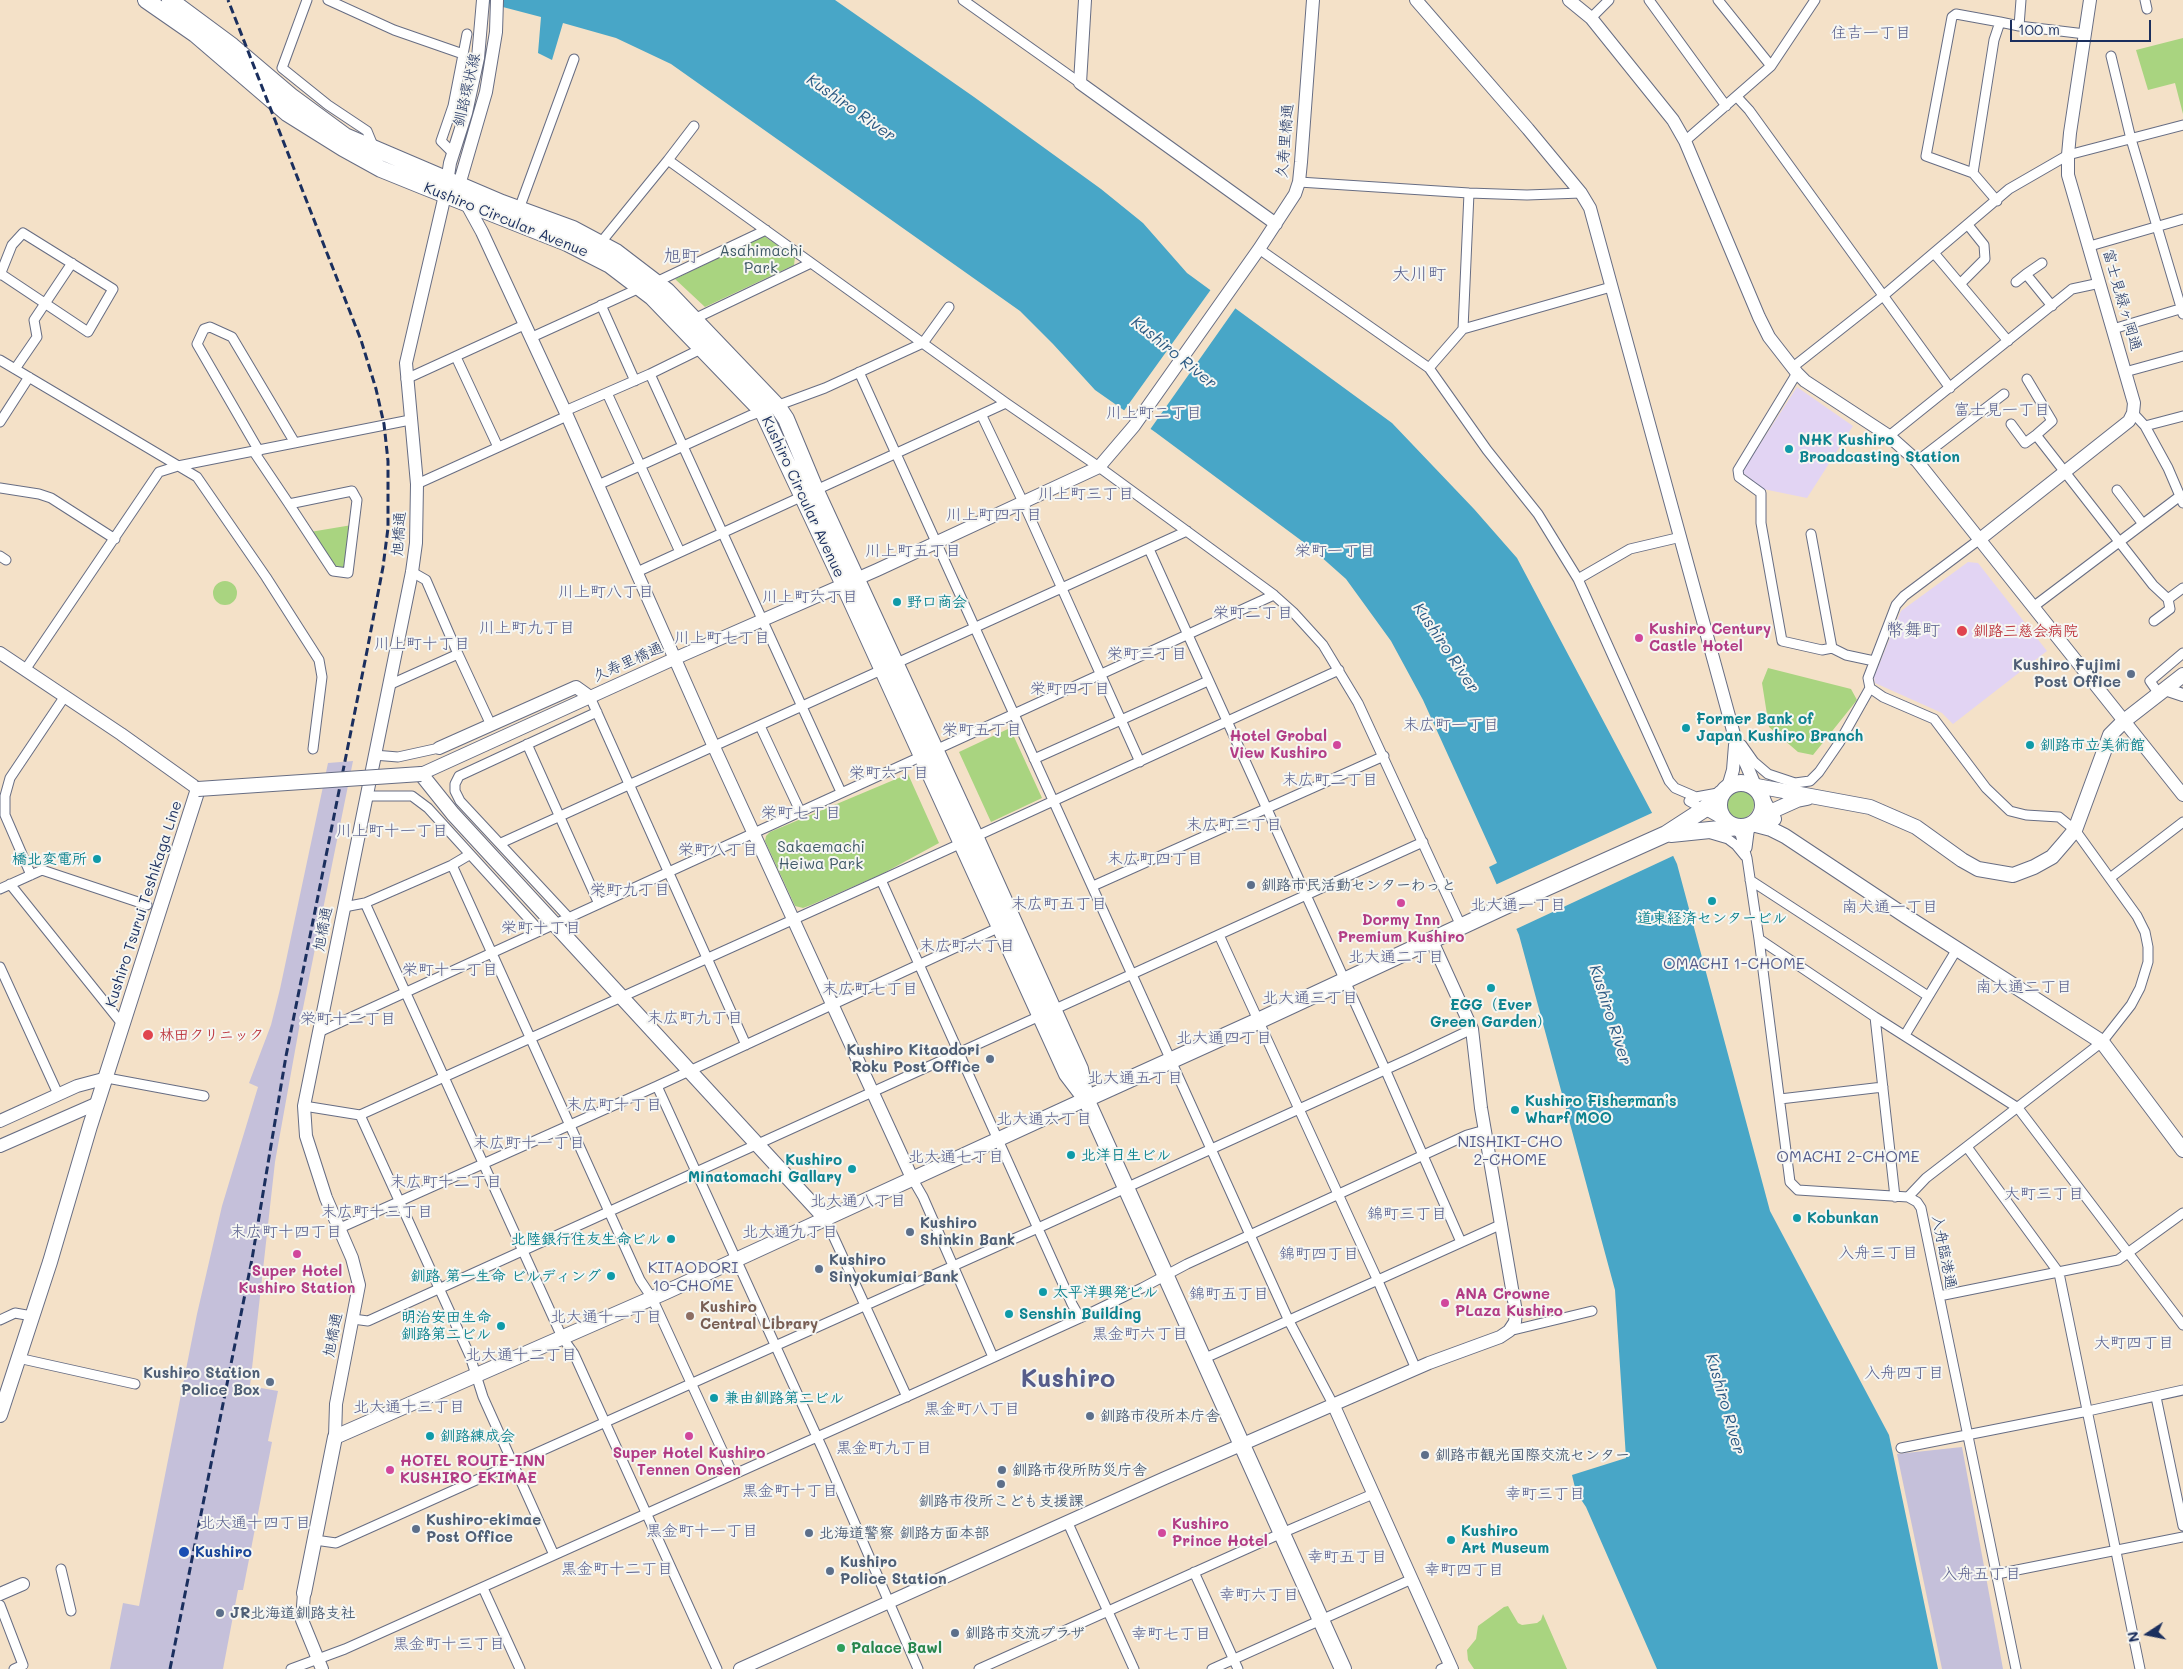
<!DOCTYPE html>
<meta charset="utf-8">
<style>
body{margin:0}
#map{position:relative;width:2183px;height:1669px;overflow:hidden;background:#f4e1c8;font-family:Mali,sans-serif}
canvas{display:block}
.north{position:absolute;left:2123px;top:1609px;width:50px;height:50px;-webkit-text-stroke:4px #f6f6f2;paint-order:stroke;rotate:259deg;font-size:14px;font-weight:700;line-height:20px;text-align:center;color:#1b2f5e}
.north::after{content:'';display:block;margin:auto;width:18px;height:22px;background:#1b2f5e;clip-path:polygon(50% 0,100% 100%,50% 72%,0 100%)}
.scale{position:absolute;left:2010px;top:20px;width:141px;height:22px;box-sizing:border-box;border:2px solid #1b2f5e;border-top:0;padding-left:6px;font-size:15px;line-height:18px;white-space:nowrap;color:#1b2f5e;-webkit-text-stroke:4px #f6f6f2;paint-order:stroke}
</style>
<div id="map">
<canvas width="2183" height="1669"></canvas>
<div class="north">N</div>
<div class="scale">100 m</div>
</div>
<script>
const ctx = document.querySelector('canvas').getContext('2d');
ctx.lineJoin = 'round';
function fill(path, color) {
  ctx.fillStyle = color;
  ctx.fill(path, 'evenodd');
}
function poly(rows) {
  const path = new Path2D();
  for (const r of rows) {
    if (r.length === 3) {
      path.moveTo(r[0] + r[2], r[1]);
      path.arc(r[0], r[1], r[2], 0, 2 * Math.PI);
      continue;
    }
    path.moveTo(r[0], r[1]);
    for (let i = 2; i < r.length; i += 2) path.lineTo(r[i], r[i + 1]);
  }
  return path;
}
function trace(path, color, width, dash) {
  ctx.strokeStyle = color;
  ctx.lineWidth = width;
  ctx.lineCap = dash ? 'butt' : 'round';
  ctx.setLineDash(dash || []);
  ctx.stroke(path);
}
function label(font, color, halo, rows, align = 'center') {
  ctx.font = font + ' Mali,"Klee One",sans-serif';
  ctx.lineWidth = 4;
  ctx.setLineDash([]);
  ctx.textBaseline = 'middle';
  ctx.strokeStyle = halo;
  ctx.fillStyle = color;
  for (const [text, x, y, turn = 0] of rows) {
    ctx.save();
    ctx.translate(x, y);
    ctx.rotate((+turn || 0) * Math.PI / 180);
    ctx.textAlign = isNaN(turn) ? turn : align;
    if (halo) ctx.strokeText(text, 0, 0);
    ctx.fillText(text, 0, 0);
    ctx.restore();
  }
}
fill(poly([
 [1797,387,1853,426,1807,498,1763,489,1742,472],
 [1968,562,1978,563,2047,651,1953,724,1942,713,1875,683,1874,677,1901,611]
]), '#e2d4f3');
fill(poly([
 [353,761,300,1023,275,1162,250,1386,278,1391,268,1441,272,1442,243,1590,238,1590,223,1669,110,1669,123,1603,139,1606,197,1314,222,1206,258,1087,249,1083,271,1025,280,989,328,763],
 [1962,1447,2003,1669,1942,1669,1897,1454]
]), '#c5c0da');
fill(poly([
 [2183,38,2183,114,2175,83,2148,90,2136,50],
 [764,236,795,257,794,265,705,307,675,279],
 [352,525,346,570,335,568,310,532],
 [225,593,12],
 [1768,668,1851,689,1857,700,1813,755,1798,752,1769,727,1762,683],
 [1010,728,1042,798,991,822,959,752],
 [908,774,939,843,882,874,811,905,803,908,795,906,765,841,766,836,770,832],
 [1739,804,15],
 [1508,1606,1518,1623,1522,1625,1537,1623,1541,1620,1543,1614,1567,1669,1474,1669,1468,1660,1467,1650,1476,1639,1478,1626,1504,1607]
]), '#a9d480');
fill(poly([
 [476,0,835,0,974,97,1101,189,1143,223,1187,273,1392,423,1474,509,1517,558,1659,826,1677,864,1770,1211,1889,1435,1938,1669,1657,1669,1586,1507,1576,1492,1572,1475,1626,1458,1615,1290,1519,935,1489,867,1497,863,1423,700,1391,641,1346,579,1310,547,1155,432,1095,390,1053,344,1020,311,671,64,616,38,563,23,552,60,538,53,541,17]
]), '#48a6c7');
fill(poly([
 [1212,288,1237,306,1149,431,1123,412],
 [1654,812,1675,855,1514,930,1495,885]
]), '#f4e1c8');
const street = poly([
 [307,0,282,68,328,105,367,131,374,148],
 [328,0,394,30,463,54],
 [963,0,1080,83],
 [1649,0,1726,106],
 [1718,0,1771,66],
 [2145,0,2147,9],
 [1591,18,1609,0],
 [2019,26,2021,0],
 [2111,56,2131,139,2183,314],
 [1737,97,1749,110,1950,388],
 [1685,141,1771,66,1815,0],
 [453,153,441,141,453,106,467,34],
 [668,160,694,126],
 [1973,173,1994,40,2000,22,2019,26,2085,34],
 [1299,182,1469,193,1527,195,1581,193],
 [1997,201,1973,173,1926,156,1952,17,1956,14,2000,22],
 [519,209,574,59],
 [598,246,668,160,1006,403,1099,467,1274,595,1293,612,1323,645,1358,703,1462,928],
 [2090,246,2183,219],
 [1259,249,1429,368,1487,450,1538,514,1578,579,1669,781,1675,788,1696,797,1718,793],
 [1934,253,2008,341],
 [2042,263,2026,274,2052,306],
 [0,275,12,245,23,233,113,289,88,332,1,274],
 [2016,282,2026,274],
 [654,283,766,230],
 [1961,283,1985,259,1984,245,1968,225],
 [601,305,635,381],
 [692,320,811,263],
 [1463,329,1469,193],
 [2113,329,2183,308],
 [530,338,642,287],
 [456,357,498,447],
 [0,360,197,477,266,577,319,660,322,677,313,749],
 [1793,367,1883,296,2009,189,2068,155,2183,125],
 [1429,368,1463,329,1611,287],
 [15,369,37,337,34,320,72,263],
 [859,372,1289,1321,1334,1406],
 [2125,372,2183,356],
 [1797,373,1738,470,1739,477,1761,493,1761,523,1782,641,1822,650,1832,648,1846,655,1874,661],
 [650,374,841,792],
 [406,379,524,325],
 [607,393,680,552],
 [565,411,650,374,703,348],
 [2133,413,2145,426,2168,468,2183,503],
 [982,416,1023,502,1140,762],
 [0,422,29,377],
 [2011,424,2025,443,2036,435,2052,421,2027,379],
 [2145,426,2183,416],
 [2036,435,2153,585,2168,599,2183,588],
 [1889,436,2072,289,2100,283],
 [259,451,197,344,204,329,210,327,232,337,295,443],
 [254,452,289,504,333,571,348,573,357,500,352,491,289,504],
 [1917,461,2004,394],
 [417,484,567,416],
 [598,485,749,416,825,388,923,343,949,307],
 [0,488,39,494,51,498,115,539],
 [2117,490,2143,524],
 [1811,534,1832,648],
 [1149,549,1385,1069,1461,1242],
 [0,556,6,560],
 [637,572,1006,403],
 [1578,579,1630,549,1681,537],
 [2033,607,2180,496],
 [2154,621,2170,609,2168,599],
 [458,654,491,725],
 [25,670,159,472,178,466,410,420],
 [389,685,458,654,426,580,412,572],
 [2159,694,2150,681,2183,653],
 [590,697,746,1045],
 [760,726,800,811],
 [527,744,599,904],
 [1742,745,1754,762,1768,774,1795,783,1810,781,1819,772,1839,743,1870,688],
 [374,755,398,757,439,748],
 [1034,759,1208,681],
 [366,796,412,796,428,808,539,930],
 [1689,801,1728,823],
 [1733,827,1740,834,1747,858,1759,939,1790,1182,1798,1190,1908,1197,1917,1202,1921,1208,2016,1669],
 [1711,834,1728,839,1736,845,1745,856],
 [501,843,1187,531],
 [1747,848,1750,825],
 [452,865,640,1280,652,1298,733,1474],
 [31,875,5,815,5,796,10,778,65,696],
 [2110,878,2183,822],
 [881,880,1072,1304,1080,1318],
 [1750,880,1928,996],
 [10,884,123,1025],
 [1093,886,1384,756],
 [0,889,42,870,147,905],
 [365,903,562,1337,574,1354,717,1669],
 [344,907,365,903,452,865,469,855],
 [569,918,460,801,455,791,455,784,459,776,597,712],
 [1219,935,1378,1281,1416,1369],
 [1759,939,1875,1017,2018,1108,2183,1325],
 [0,967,58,1094],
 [1875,1017,1895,1197],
 [319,1032,1274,595],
 [1905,1035,1957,949],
 [107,1078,204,1096],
 [657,1086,823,1450,918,1669],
 [1780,1099,1883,1087],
 [304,1106,360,1115,881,880,1339,670],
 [360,1115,470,1356,483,1397,554,1555],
 [1967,1147,2059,1273,2140,1669],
 [912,1178,923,1197,993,1357],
 [1908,1197,1926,1178,2102,1042,2131,1005,2140,988,2148,962,2148,947,2145,932,2137,916,2075,830,2059,817,2026,815,2010,811,1986,788,1934,719,1883,697,1870,688,1868,678,1896,605,1904,596,1980,539],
 [825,1218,907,1397],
 [340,1228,657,1086,1000,927],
 [1939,1296,2118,1260,2183,1213],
 [353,1319,368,1321,1423,842],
 [0,1320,15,1313,32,1316],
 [1509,1331,1592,1311],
 [18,1358,135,1384],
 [1203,1359,1502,1224],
 [2156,1397,2183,1526],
 [1901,1448,2088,1411,2183,1390],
 [1067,1521,1134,1669],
 [315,1540,336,1543,1038,1228,1411,1058,1472,1029],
 [61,1569,71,1611],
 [1194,1572,1238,1669],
 [1997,1574,2183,1537],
 [483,1588,520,1669],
 [0,1605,23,1665,14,1669],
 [291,1669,345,1649,924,1389,1080,1318,1142,1288,1187,1264,1467,1135,1485,1130],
 [979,1669,1282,1533,1373,1494],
 [1212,1669,1412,1579],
 [1441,1669,1450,1665]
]);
const secondary = poly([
 [1085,0,1080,83,1276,224],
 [1416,0,1528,129,1581,193,1590,208,1735,738,1757,790],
 [1569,0,1591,18,1673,120,1685,141,1759,317,1769,337,1797,373,1805,381,1889,436,1917,461,2183,795],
 [459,185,486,92,496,32,497,0],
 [465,201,482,232,565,411,714,747,912,1178],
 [1980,539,2129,421,2133,413,2134,403,2068,175,2068,155,2070,133,2090,0],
 [0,653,121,734,198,789],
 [2165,689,2183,695],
 [439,748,576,687,590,697],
 [421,774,676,658,877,570,1099,467,1134,426,1259,249,1295,194,1299,182,1301,162,1313,0],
 [1728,787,1733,770,1735,745],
 [0,1121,77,1086,107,1078],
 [0,1146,98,1103],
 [1334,1406,1452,1669],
 [335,1437,336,1404,359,1285,352,1258,326,1198,306,1136,304,1106,412,572,416,543,417,484,406,363,445,195,450,163,466,113,478,58,483,0],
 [304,1593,302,1620,322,1669],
 [0,1594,23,1584],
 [740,1669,1165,1478,1429,1363,1500,1337,1509,1331,1515,1322,1516,1312,1481,1108,1472,1029,1432,941]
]);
const primary = poly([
 [421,774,453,814,825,1218],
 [1746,784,1870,807,1916,827,1962,860,1978,869,2013,875,2034,867,2052,857,2065,842,2075,830,2110,735,2124,721,2183,675],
 [1761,797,1774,819],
 [1759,817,1797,800,1807,798],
 [1752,824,1771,829,1785,836,1907,917,2102,1042,2183,1150],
 [0,1415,50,1262,90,1126,198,789],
 [304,1593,335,1437,666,1292,1086,1099]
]);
const highway = poly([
 [146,0,195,34,287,113,343,148,381,169,423,186,567,243,610,265,652,297,763,412,844,585,1067,1074,1086,1099,1343,1669],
 [170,0,232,46,292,97,345,136,502,203,573,229,616,252,667,291,778,407,786,419,816,491,975,836,1080,1069,1085,1094],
 [1741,805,22],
 [1671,834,1739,827],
 [1086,1099,1258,1021,1503,907,1666,834,1703,810,1722,793]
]);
trace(street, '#676d83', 11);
trace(secondary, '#676d83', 14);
trace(primary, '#676d83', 16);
trace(highway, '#676d83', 18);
trace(street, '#fff', 9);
trace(secondary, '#fff', 12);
trace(primary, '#fff', 14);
trace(highway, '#fff', 16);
trace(poly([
 [170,1669,252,1259,286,1056,367,651,383,567,388,528,388,461,384,424,376,389,361,340,228,0]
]), '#1b2f5e', 3, [8, 4]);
const primaryBridge = poly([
 [198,789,421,774]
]);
trace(primaryBridge, '#676d83', 16, []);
trace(primaryBridge, '#fff', 14);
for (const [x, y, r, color] of [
 [1789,449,5,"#0f9aa8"],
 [897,602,5,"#0f9aa8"],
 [1962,631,6,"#e0444e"],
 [1639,638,5,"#d1479c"],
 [2131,674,5,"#5c6f8a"],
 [1686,728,5,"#0f9aa8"],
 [1337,745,5,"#d1479c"],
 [2030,745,5,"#0f9aa8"],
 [97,859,5,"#0f9aa8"],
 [1251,885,5,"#5c6f8a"],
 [1712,901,5,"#0f9aa8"],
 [1401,903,5,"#d1479c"],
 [1491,988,5,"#0f9aa8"],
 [148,1035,6,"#e0444e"],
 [990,1059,5,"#5c6f8a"],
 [1515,1110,5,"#0f9aa8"],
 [1071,1155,5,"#0f9aa8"],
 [852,1169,5,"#0f9aa8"],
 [1797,1218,5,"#0f9aa8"],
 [910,1232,5,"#5c6f8a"],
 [671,1239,5,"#0f9aa8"],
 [297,1254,5,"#d1479c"],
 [819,1269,5,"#5c6f8a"],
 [611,1276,5,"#0f9aa8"],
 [1043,1292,5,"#0f9aa8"],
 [1445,1303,5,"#d1479c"],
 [1009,1314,5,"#0f9aa8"],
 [690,1316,5,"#8d6e63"],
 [501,1326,5,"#0f9aa8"],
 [270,1382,5,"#5c6f8a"],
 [714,1398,5,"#0f9aa8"],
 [1090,1416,5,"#5c6f8a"],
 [430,1436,5,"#0f9aa8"],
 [689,1436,5,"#d1479c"],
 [1425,1455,5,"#5c6f8a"],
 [390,1470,5,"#d1479c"],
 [1002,1470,5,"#5c6f8a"],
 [1001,1484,5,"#5c6f8a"],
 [416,1529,5,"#5c6f8a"],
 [809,1533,5,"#5c6f8a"],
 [1162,1533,5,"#d1479c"],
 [1451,1540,5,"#0f9aa8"],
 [184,1552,6,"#1a4fb4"],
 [830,1571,5,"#5c6f8a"],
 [220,1613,5,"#5c6f8a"],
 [955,1633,5,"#5c6f8a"],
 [841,1648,5,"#2e9e5b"]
]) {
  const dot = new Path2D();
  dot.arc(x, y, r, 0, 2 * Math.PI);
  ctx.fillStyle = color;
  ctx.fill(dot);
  trace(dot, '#f6f6f2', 2);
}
label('15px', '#1b2f5e', '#f6f6f2', [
 ["釧路環状線",467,90,-77],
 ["久寿里橋通",1285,141,-85],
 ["Kushiro Circular Avenue",506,220,22],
 ["富士見緑ヶ岡通",2122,300,74],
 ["Kushiro Circular Avenue",803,497,65],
 ["旭橋通",399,534,-86],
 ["久寿里橋通",628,662,-24],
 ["Kushiro Tsurui Teshikaga Line",144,904,-72],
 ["旭橋通",323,929,-79],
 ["入舟臨港通",1944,1252,79],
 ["旭橋通",333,1335,-79]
]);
label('15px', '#3e5866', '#f6f6f2', [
 ["Asahimachi",761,251],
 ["Park",761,268],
 ["Sakaemachi",821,847],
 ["Heiwa Park",821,864]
]);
label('bold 15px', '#0d838f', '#f6f6f2', [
 ["NHK Kushiro",1799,440],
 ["Broadcasting Station",1799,457],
 ["野口商会",907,602],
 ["Former Bank of",1696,719],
 ["Japan Kushiro Branch",1696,736],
 ["釧路市立美術館",2040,745],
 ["橋北変電所",87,859,"right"],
 ["道東経済センタービル",1712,918,"center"],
 ["EGG（Ever",1491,1005,"center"],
 ["Green Garden）",1491,1022,"center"],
 ["Kushiro Fisherman’s",1525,1101],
 ["Wharf MOO",1525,1118],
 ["北洋日生ビル",1081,1155],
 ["Kushiro",842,1160,"right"],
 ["Minatomachi Gallary",842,1177,"right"],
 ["Kobunkan",1807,1218],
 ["北陸銀行住友生命ビル",661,1239,"right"],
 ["釧路 第一生命 ビルディング",601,1276,"right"],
 ["太平洋興発ビル",1053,1292],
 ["Senshin Building",1019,1314],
 ["明治安田生命",491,1317,"right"],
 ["釧路第二ビル",491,1334,"right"],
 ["兼由釧路第二ビル",724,1398],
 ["釧路練成会",440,1436],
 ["Kushiro",1461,1531],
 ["Art Museum",1461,1548]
], 'left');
label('bold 15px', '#b23c85', '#f6f6f2', [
 ["Kushiro Century",1649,629],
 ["Castle Hotel",1649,646],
 ["Hotel Grobal",1327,736,"right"],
 ["View Kushiro",1327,753,"right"],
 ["Dormy Inn",1401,920,"center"],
 ["Premium Kushiro",1401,937,"center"],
 ["Super Hotel",297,1271,"center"],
 ["Kushiro Station",297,1288,"center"],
 ["ANA Crowne",1455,1294],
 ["PLaza Kushiro",1455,1311],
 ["Super Hotel Kushiro",689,1453,"center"],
 ["Tennen Onsen",689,1470,"center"],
 ["HOTEL ROUTE-INN",400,1461],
 ["KUSHIRO EKIMAE",400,1478],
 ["Kushiro",1172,1524],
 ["Prince Hotel",1172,1541]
], 'left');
label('bold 15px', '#be3a42', '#f6f6f2', [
 ["釧路三慈会病院",1973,631],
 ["林田クリニック",159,1035]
], 'left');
label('bold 15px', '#4e5e75', '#f6f6f2', [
 ["Kushiro Fujimi",2121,665,"right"],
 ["Post Office",2121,682,"right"],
 ["釧路市民活動センターわっと",1261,885],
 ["Kushiro Kitaodori",980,1050,"right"],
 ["Roku Post Office",980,1067,"right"],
 ["Kushiro",920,1223],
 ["Shinkin Bank",920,1240],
 ["Kushiro",829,1260],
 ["Sinyokumiai Bank",829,1277],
 ["Kushiro Station",260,1373,"right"],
 ["Police Box",260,1390,"right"],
 ["釧路市役所本庁舎",1100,1416],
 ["釧路市観光国際交流センター",1435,1455],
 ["釧路市役所防災庁舎",1012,1470],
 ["釧路市役所こども支援課",1001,1501,"center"],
 ["Kushiro-ekimae",426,1520],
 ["Post Office",426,1537],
 ["北海道警察 釧路方面本部",819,1533],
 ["Kushiro",840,1562],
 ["Police Station",840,1579],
 ["JR北海道釧路支社",230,1613],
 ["釧路市交流プラザ",965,1633]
], 'left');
label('bold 15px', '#785e54', '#f6f6f2', [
 ["Kushiro",700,1307],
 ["Central Library",700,1324]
], 'left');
label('bold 15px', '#164399', '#f6f6f2', [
 ["Kushiro",195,1552]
], 'left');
label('bold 15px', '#27864d', '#f6f6f2', [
 ["Palace Bawl",851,1648]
], 'left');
label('16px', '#565d8b', '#f6f6f2', [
 ["住吉一丁目",1871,33],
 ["富士見一丁目",2002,410],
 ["川上町二丁目",1154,413],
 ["川上町三丁目",1086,494],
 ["川上町四丁目",994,515],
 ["川上町五丁目",913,551],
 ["栄町一丁目",1335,551],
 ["川上町八丁目",606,592],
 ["川上町六丁目",810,597],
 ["栄町二丁目",1253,613],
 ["川上町九丁目",527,628],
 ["川上町七丁目",722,638],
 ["川上町十丁目",422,644],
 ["栄町三丁目",1147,654],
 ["栄町四丁目",1070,689],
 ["末広町一丁目",1451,725],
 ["栄町五丁目",982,730],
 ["栄町六丁目",889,773],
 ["末広町二丁目",1330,780],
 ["栄町七丁目",801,813],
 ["末広町三丁目",1234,825],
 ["川上町十一丁目",392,831],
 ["栄町八丁目",718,850],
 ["末広町四丁目",1155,859],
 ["栄町九丁目",630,890],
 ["末広町五丁目",1059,904],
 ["北大通一丁目",1518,905],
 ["南大通一丁目",1890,907],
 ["栄町十丁目",541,928],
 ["末広町六丁目",967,946],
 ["北大通二丁目",1396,957],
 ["OMACHI 1-CHOME",1734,964],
 ["栄町十一丁目",450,970],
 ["南大通二丁目",2024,987],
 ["末広町七丁目",870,989],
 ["北大通三丁目",1310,998],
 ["末広町九丁目",695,1018],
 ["栄町十二丁目",348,1019],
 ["北大通四丁目",1224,1038],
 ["北大通五丁目",1135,1078],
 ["末広町十丁目",614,1105],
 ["北大通六丁目",1044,1119],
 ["NISHIKI-CHO",1510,1142],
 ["2-CHOME",1510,1160],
 ["末広町十一丁目",529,1143],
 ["北大通七丁目",956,1157],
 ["OMACHI 2-CHOME",1848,1157],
 ["末広町十二丁目",446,1182],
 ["大町三丁目",2044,1194],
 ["北大通八丁目",858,1201],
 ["末広町十三丁目",377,1212],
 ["錦町三丁目",1407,1214],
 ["末広町十四丁目",286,1232],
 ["北大通九丁目",790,1232],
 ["入舟三丁目",1878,1253],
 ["錦町四丁目",1319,1254],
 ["KITAODORI",693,1268],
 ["10-CHOME",693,1286],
 ["錦町五丁目",1229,1294],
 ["北大通十一丁目",606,1317],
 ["黒金町六丁目",1140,1334],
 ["大町四丁目",2134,1343],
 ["北大通十二丁目",521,1355],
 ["入舟四丁目",1904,1373],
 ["北大通十三丁目",409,1407],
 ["黒金町八丁目",972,1409],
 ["黒金町九丁目",884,1448],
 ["黒金町十丁目",790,1491],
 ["幸町三丁目",1545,1494],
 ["北大通十四丁目",255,1523],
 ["黒金町十一丁目",702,1531],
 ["幸町五丁目",1347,1557],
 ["黒金町十二丁目",617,1569],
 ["幸町四丁目",1464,1570],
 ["入舟五丁目",1981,1574],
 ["幸町六丁目",1259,1595],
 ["幸町七丁目",1171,1634],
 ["黒金町十三丁目",449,1644]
]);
label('italic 16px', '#2b5983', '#f6f6f2', [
 ["Kushiro River",851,108,35],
 ["Kushiro River",1174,353,39],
 ["Kushiro River",1446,648,56],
 ["Kushiro River",1610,1015,72],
 ["Kushiro River",1725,1404,74]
]);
label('18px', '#565d8b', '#f6f6f2', [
 ["旭町",681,256],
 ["大川町",1419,274],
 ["幣舞町",1913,630]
]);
label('bold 25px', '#565d8b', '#f6f6f2', [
 ["Kushiro",1068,1379]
]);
</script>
